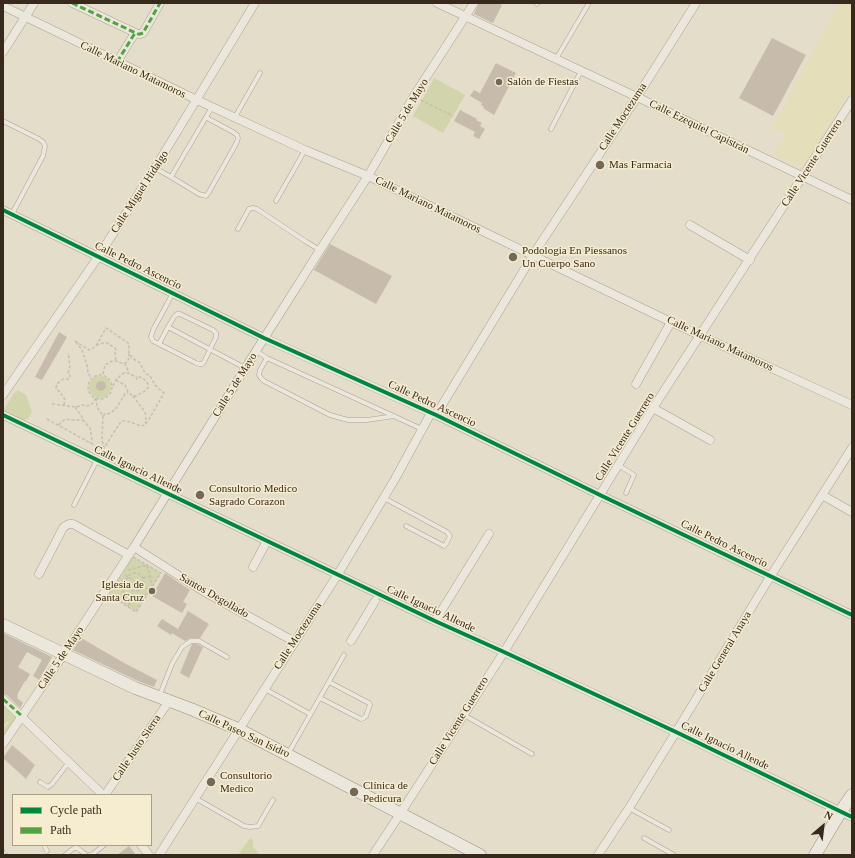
<!DOCTYPE html>
<meta charset="utf-8">
<style>
body{margin:0}
#map{position:relative;width:855px;height:858px;overflow:hidden;background:#e4ddca;font-family:Georgia,serif}
canvas{display:block}
.frame{position:absolute;inset:0;border:4px solid #372a1c;pointer-events:none}
.legend{position:absolute;left:12px;top:794px;width:140px;height:52px;box-sizing:border-box;background:#f6ecd0;border:1px solid #aa9e88;margin:0;padding:5px 7px;list-style:none;font-size:12px;color:#372a1c}
.legend li{display:flex;align-items:center;gap:8px;height:20px}
.legend b{width:20px;border:1px solid #aa9e88}
.north{position:absolute;left:803px;top:806px;width:40px;height:40px;-webkit-text-stroke:3px #f6ecd0;paint-order:stroke;rotate:28deg;font-size:11px;font-weight:700;line-height:16px;text-align:center;color:#372a1c}
.north::after{content:'';display:block;margin:auto;width:14px;height:18px;background:#372a1c;clip-path:polygon(50% 0,100% 100%,50% 72%,0 100%)}
</style>
<div id="map">
<canvas width="855" height="858"></canvas>
<div class="frame"></div>
<ul class="legend">
<li><b style="height:5px;background:#00873e"></b>Cycle path</li>
<li><b style="height:5px;background:#53a441"></b>Path</li>
</ul>
<div class="north">N</div>
</div>
<script>
const ctx = document.querySelector('canvas').getContext('2d');
ctx.lineJoin = 'round';
function fill(path, color) {
  ctx.fillStyle = color;
  ctx.fill(path, 'evenodd');
}
function poly(rows) {
  const path = new Path2D();
  for (const r of rows) {
    if (r.length === 3) {
      path.moveTo(r[0] + r[2], r[1]);
      path.arc(r[0], r[1], r[2], 0, 2 * Math.PI);
      continue;
    }
    path.moveTo(r[0], r[1]);
    for (let i = 2; i < r.length; i += 2) path.lineTo(r[i], r[i + 1]);
  }
  return path;
}
function trace(path, color, width, dash) {
  ctx.strokeStyle = color;
  ctx.lineWidth = width;
  ctx.lineCap = dash ? 'butt' : 'round';
  ctx.setLineDash(dash || []);
  ctx.stroke(path);
}
function label(font, color, halo, rows, align = 'center') {
  ctx.font = font + ' Georgia,serif';
  ctx.lineWidth = 3;
  ctx.setLineDash([]);
  ctx.textBaseline = 'middle';
  ctx.strokeStyle = halo;
  ctx.fillStyle = color;
  for (const [text, x, y, turn = 0] of rows) {
    ctx.save();
    ctx.translate(x, y);
    ctx.rotate((+turn || 0) * Math.PI / 180);
    ctx.textAlign = isNaN(turn) ? turn : align;
    if (halo) ctx.strokeText(text, 0, 0);
    ctx.fillText(text, 0, 0);
    ctx.restore();
  }
}
fill(poly([
 [839,3,852,3,852,89,802,168,774,155,785,134,773,127]
]), '#e4deba');
fill(poly([
 [434,78,465,95,443,133,413,116],
 [100,387,11],
 [18,390,26,395,32,412,28,419,22,421,3,411,14,393],
 [133,557,161,573,136,612,108,594],
 [3,697,20,712,3,738,3,730,9,722,7,721,3,726],
 [250,838,253,840,253,847,259,854,258,855,238,855]
]), '#d2d4ac');
fill(poly([
 [479,3,498,3,502,5,493,23,474,14],
 [772,38,806,55,773,116,739,98],
 [496,63,516,73,494,115,483,108,484,107,481,105,482,103,470,96,474,90,480,93],
 [460,110,477,119,476,120,482,123,480,126,485,129,479,139,473,136,475,132,454,121],
 [330,244,392,276,376,304,314,270],
 [59,332,67,337,42,380,35,377],
 [101,386,5],
 [165,573,190,590,183,602,187,604,182,613,152,596],
 [188,611,209,624,200,638,191,638,185,641,172,633,171,635,157,626,162,619,178,629],
 [3,633,52,657,39,680,33,676,42,660,27,652,18,667,30,674,26,681,25,681,17,695,18,696,17,698,23,703,20,708,7,695,3,694],
 [81,638,126,664,157,680,154,687,138,681,73,650],
 [192,644,197,644,203,647,189,678,180,673],
 [12,745,35,765,26,779,3,758],
 [129,846,136,855,117,855]
]), '#c7bbab');
const lane = poly([
 [536,3,537,4],
 [556,59,589,3],
 [235,117,260,73],
 [207,118,233,132,237,135,238,138,237,142,209,192,206,196,199,194,171,177,212,107],
 [3,121,39,139,43,142,45,146,43,156,12,214],
 [551,129,581,71],
 [155,168,171,177],
 [276,201,305,150],
 [238,229,249,209,253,208,257,209,305,241,320,250],
 [168,327,245,368],
 [159,344,168,327,174,317,177,314,180,314,213,330,216,333,216,337,204,362,202,364,199,364,196,363,159,344,153,341,151,337,153,330,173,293],
 [256,351,267,358],
 [394,416,367,420,348,420,330,415,264,381,261,378,259,375,260,370,267,358,422,429],
 [618,465,634,475,626,493],
 [384,498,447,532,450,536,446,544,444,546,406,526],
 [74,505,97,460],
 [265,689,310,714],
 [159,697,172,664,182,647,191,641,199,641,227,657],
 [320,698,361,719,364,718,366,716,370,705,369,703,329,682],
 [464,715,532,754],
 [288,754,344,655],
 [40,782,48,787,52,784,69,762],
 [195,798,244,826,250,827,258,826,273,800],
 [629,808,669,830],
 [644,838,674,855],
 [44,845,47,851],
 [65,855,74,848,77,848,80,850,86,855],
 [89,855,93,854,104,845]
]);
const street = poly([
 [72,3,138,34,140,34,143,33,160,3],
 [437,3,637,97,852,200],
 [3,6,197,100,305,150,368,176,671,322,852,405],
 [3,52,34,3],
 [117,62,135,33],
 [3,210,264,338,436,415,600,495,852,615],
 [690,225,750,260],
 [636,384,671,322],
 [3,395,98,257,155,168,255,3],
 [653,408,710,440],
 [3,415,435,621,504,652,676,732,852,817],
 [436,415,533,255,637,97,696,3],
 [822,495,852,512],
 [134,547,203,591,295,642],
 [253,567,267,541],
 [39,574,63,528,65,526,69,524,73,524,129,555],
 [435,621,489,534],
 [351,641,375,601],
 [3,699,103,795],
 [3,744,64,654,134,547,256,351,320,250,368,176,414,96,474,3],
 [105,795,169,701],
 [141,845,149,855],
 [159,855,338,574,395,479,431,413],
 [373,855,400,814,504,652,653,408,852,100],
 [598,855,629,808,676,732,770,577,852,448]
]);
const secondary = poly([
 [3,625,135,688,191,709,238,729,480,855],
 [815,855,841,811,852,795]
]);
trace(lane, '#a9a294', 5);
trace(street, '#a9a294', 9);
trace(secondary, '#989184', 13);
trace(poly([
 [421,100,453,116],
 [75,341,89,350,92,349,96,346,106,328,127,342,129,344,129,353,132,358,140,363,145,373,150,376,155,385,159,389,164,393,148,421,145,425,141,426,127,421,122,421,120,423,104,448],
 [76,342,82,350,87,365,88,373,91,378],
 [96,345,104,343,107,343,115,348,116,350,115,353,116,361],
 [124,364,127,366,128,372],
 [103,374,105,365,112,361,116,361,124,364,127,362,129,358,129,354],
 [100,387,12],
 [113,386,116,380,121,375,124,373,128,373,136,377,137,379,139,377,143,378,148,384,148,388,145,391,136,396,133,396,128,392,125,385,116,380],
 [133,396,145,412,146,417,145,423],
 [96,398,97,407,103,416,102,440,104,448,103,452],
 [52,404,76,407,83,405,87,406,92,404,96,398],
 [64,405,65,400,63,396,56,388,57,384,63,379,69,379,70,375,68,373,70,366,68,353],
 [76,407,76,409,81,415,83,420,90,428,92,439,91,443],
 [103,416,105,414,111,413,117,407,125,394,128,393],
 [47,419,103,450],
 [59,425,61,422,66,419,71,420,83,420],
 [133,557,161,573,136,612,108,594,133,557],
 [128,570,147,565,150,576,152,588],
 [135,582,9],
 [125,575,150,590],
 [143,578,150,576],
 [122,580,124,596],
 [114,598,124,596,128,598,148,594],
 [129,598,129,606],
 [3,849,8,855]
]), '#c4beb4', 1.5, [3, 2]);
trace(lane, '#ece7dc', 4);
trace(street, '#ece7dc', 8);
trace(secondary, '#ece7dc', 12);
trace(poly([
 [72,3,138,34,140,34,143,33,160,3],
 [117,62,135,33],
 [3,699,22,716]
]), '#53a441', 3, [6, 3]);
trace(poly([
 [3,210,264,338,436,415,600,495,852,615],
 [3,415,435,621,504,652,676,732,852,817]
]), '#00873e', 4);
for (const [x, y, r, color] of [
 [499,82,4,"#746959"],
 [600,165,5,"#746959"],
 [513,257,5,"#746959"],
 [200,495,5,"#746959"],
 [152,591,4,"#746959"],
 [211,782,5,"#746959"],
 [354,792,5,"#746959"]
]) {
  const dot = new Path2D();
  dot.arc(x, y, r, 0, 2 * Math.PI);
  ctx.fillStyle = color;
  ctx.fill(dot);
  trace(dot, '#f6ecd0', 1.5);
}
label('11px', '#372a1c', '#f6ecd0', [
 ["Calle Mariano Matamoros",133,70,26],
 ["Calle 5 de Mayo",407,111,-59],
 ["Calle Moctezuma",623,117,-57],
 ["Calle Ezequiel Capistrán",699,127,26],
 ["Calle Vicente Guerrero",812,163,-57],
 ["Calle Miguel Hidalgo",140,192,-57],
 ["Calle Mariano Matamoros",428,205,26],
 ["Calle Pedro Ascencio",138,266,26],
 ["Calle Mariano Matamoros",720,344,25],
 ["Calle 5 de Mayo",235,385,-58],
 ["Calle Pedro Ascencio",432,404,25],
 ["Calle Vicente Guerrero",625,437,-58],
 ["Calle Ignacio Allende",138,470,26],
 ["Calle Pedro Ascencio",724,544,26],
 ["Santos Degollado",214,596,30],
 ["Calle Ignacio Allende",431,609,25],
 ["Calle Moctezuma",298,636,-57],
 ["Calle General Anaya",725,652,-59],
 ["Calle 5 de Mayo",61,658,-56],
 ["Calle Vicente Guerrero",459,721,-58],
 ["Calle Paseo San Isidro",244,734,25],
 ["Calle Ignacio Allende",725,746,26],
 ["Calle Justo Sierra",137,748,-56]
]);
label('11px', '#372a1c', '#f6ecd0', [
 ["Salón de Fiestas",507,82],
 ["Mas Farmacia",609,165],
 ["Podologia En Piessanos",522,251],
 ["Un Cuerpo Sano",522,264],
 ["Consultorio Medico",209,489],
 ["Sagrado Corazon",209,502],
 ["Iglesia de",144,585,"right"],
 ["Santa Cruz",144,598,"right"],
 ["Consultorio",220,776],
 ["Medico",220,789],
 ["Clínica de",363,786],
 ["Pedicura",363,799]
], 'left');
</script>
